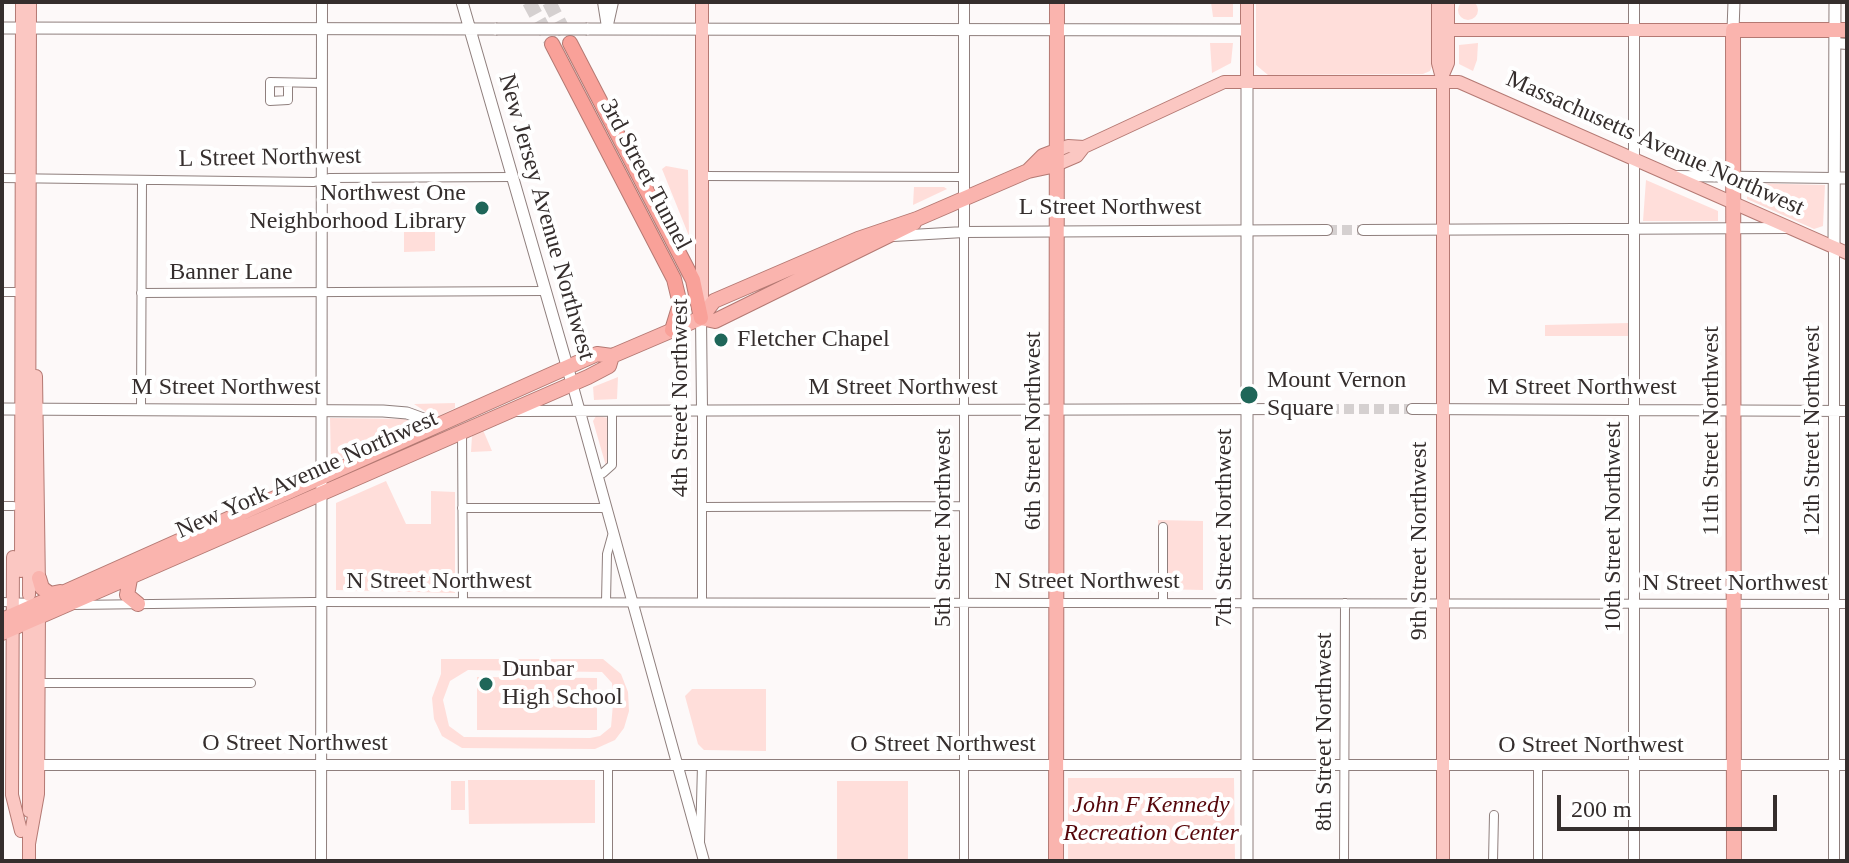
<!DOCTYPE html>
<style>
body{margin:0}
#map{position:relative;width:1849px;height:863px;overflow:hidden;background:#fdf9f9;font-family:"Times New Roman",serif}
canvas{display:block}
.frame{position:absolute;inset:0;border:4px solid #352e2d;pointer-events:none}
.scale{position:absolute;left:1557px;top:795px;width:220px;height:36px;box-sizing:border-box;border:4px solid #352e2d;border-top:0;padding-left:10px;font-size:24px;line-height:28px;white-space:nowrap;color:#352e2d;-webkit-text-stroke:6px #fff;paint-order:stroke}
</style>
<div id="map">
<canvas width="1849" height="863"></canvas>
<div class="frame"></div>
<div class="scale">200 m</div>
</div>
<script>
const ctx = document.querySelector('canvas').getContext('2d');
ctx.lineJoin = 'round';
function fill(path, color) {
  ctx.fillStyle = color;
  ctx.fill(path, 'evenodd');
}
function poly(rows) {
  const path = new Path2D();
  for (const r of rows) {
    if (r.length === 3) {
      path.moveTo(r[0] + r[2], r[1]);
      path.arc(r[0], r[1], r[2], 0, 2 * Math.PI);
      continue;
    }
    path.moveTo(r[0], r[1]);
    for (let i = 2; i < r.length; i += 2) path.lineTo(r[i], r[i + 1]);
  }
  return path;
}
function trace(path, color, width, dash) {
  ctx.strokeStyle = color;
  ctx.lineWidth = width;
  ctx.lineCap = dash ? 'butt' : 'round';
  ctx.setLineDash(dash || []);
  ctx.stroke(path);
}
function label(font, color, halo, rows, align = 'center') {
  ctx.font = font + ' "Times New Roman",serif';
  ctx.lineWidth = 8;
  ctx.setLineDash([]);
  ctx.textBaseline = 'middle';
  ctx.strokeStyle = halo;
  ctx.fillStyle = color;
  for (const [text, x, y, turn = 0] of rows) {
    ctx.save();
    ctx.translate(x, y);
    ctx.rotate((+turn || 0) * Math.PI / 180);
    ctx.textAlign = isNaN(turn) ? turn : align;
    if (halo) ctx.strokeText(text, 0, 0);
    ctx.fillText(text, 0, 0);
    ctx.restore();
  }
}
fill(poly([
 [1468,10,10],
 [1211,2,1233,2,1233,17,1213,17],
 [1256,2,1434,2,1435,60,1430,71,1423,74,1268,75,1256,65],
 [1210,43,1233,43,1231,63,1212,73],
 [1478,43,1477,60,1473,71,1459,64,1459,45],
 [666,166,688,170,689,236,662,169],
 [1646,180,1718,211,1718,221,1643,221],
 [1747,183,1825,185,1823,226,1814,229,1747,199],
 [914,187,944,187,947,189,913,205],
 [404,232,435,232,435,251,404,252],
 [1629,323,1629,336,1545,336,1545,325],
 [618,377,617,399,594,400,593,387],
 [455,403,455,408,435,418,414,404],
 [596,416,609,418,609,465,606,466,593,421],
 [330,418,406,419,419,424,331,463],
 [483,430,492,451,471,452,472,436],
 [386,481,406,524,431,524,431,491,455,492,455,593,336,590,336,503],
 [1158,520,1203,521,1203,590,1158,589],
 [441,659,603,659,621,674,628,692,629,711,624,728,615,740,595,749,462,748,442,736,434,719,432,698,441,674],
 [468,670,602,672,612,683,613,700,618,701,618,704,613,704,611,727,600,736,590,738,464,737,449,726,443,700,450,681],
 [477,677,597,678,597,730,477,730],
 [692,689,766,689,766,751,704,750,698,744,685,696],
 [1068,778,1234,778,1235,861,1068,861],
 [468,780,595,780,595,823,469,824],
 [451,781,465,781,465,810,451,810],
 [837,781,908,781,908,861,837,861]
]), '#ffdeda');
trace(poly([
 [1327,230,1363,230],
 [1299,409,1412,409]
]), '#d5d0d0', 10, [10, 5]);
trace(poly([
 [529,2,552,44],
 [549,2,570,43]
]), '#d5d0d0', 14, [14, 7]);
const minor = poly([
 [288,83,288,100,270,101,270,82,320,83],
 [703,176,964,177],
 [2,178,314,182,329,178,512,177],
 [2,292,25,292],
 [141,293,544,291],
 [141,409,142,180],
 [702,410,702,602],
 [462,430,463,602],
 [603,473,612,465,612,411],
 [2,506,13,506],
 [702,507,964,506],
 [462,508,606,508],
 [1163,527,1163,602],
 [2,602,34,603],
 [606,602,607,554,612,536],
 [72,605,312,602,1847,604],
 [39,683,251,683],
 [608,765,608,861],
 [700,842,702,765],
 [964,861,964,232],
 [1344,861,1345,603],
 [1493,861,1494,815],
 [1538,861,1538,766]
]);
const tertiary = poly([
 [603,2,607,27],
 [964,2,964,232],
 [607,29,613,2],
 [1835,43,1847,44],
 [1677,176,1834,178],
 [1363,230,1789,228],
 [893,236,964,232,1327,230],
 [701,318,702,410],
 [572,383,704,861],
 [1412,409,1847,411],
 [517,411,1299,409],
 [38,765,1847,765],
 [321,861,322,2],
 [1634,861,1634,2],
 [1834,861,1834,248]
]);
const secondary = poly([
 [462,2,572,383],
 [2,28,496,29],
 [587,29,1247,30],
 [1733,30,1734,2],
 [1247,82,1247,861],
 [1834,178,1847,178],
 [1834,248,1835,2],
 [2,409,383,411,407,413,437,424]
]);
const primary = poly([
 [1247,2,1247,82],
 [1438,2,1438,63,1443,82,1443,861],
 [1449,30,1733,30],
 [1442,77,1448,63,1448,2],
 [1056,151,1068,146,1084,147],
 [1056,165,1077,156,1084,147,1224,82,1459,82,1847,253],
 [702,307,702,2],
 [36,376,39,586],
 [13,557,12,795,21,831],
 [21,571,22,2],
 [29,595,30,2],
 [29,630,29,811],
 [29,844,38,794,39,608],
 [29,861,29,837]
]);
const trunk = poly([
 [1028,171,1043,156,1056,151],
 [701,318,715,321,914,223],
 [39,578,42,588,50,594,60,592],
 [130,579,127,595,138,604],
 [2,620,597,354,612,356,701,318,714,301,858,239,917,219,1028,171,1056,165],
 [2,633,588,377,609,366,612,356],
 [1056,861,1057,2],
 [1734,861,1733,30,1847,30]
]);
const motorway = poly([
 [570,43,693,280,701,318],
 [552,44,674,279,680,304,672,330]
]);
trace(minor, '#8f7f7d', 10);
trace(tertiary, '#8f7f7d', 12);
trace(secondary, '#8f7f7d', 13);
trace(primary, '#b47973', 14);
trace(trunk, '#b47973', 16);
trace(motorway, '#b47973', 16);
trace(minor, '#fff', 8);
trace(tertiary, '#fff', 10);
trace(secondary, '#fff', 11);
trace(primary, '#fbc7c2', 12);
trace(trunk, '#fab4ae', 14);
trace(motorway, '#f9a199', 14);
const secondaryBridge = poly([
 [496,29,587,29]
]);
trace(secondaryBridge, '#8f7f7d', 13, []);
trace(secondaryBridge, '#fff', 11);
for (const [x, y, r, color] of [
 [482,208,8,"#1f6659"],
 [721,340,8,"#1f6659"],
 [1249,395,10,"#1f6659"],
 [486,684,8,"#1f6659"]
]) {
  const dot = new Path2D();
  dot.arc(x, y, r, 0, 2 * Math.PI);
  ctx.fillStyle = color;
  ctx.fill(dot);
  trace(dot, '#fff', 3);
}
label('24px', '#352e2d', '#fff', [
 ["Massachusetts Avenue Northwest",1655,144,24],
 ["L Street Northwest",270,158,-1],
 ["3rd Street Tunnel",645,175,62],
 ["L Street Northwest",1110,208],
 ["New Jersey Avenue Northwest",546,217,74],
 ["Banner Lane",231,273],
 ["M Street Northwest",226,388],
 ["M Street Northwest",903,388],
 ["M Street Northwest",1582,388],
 ["4th Street Northwest",681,398,-90],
 ["6th Street Northwest",1034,431,-90],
 ["11th Street Northwest",1712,431,-90],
 ["12th Street Northwest",1813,431,-90],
 ["New York Avenue Northwest",307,475,-24],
 ["10th Street Northwest",1614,527,-90],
 ["5th Street Northwest",944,528,-90],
 ["7th Street Northwest",1225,528,-90],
 ["9th Street Northwest",1420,541,-90],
 ["N Street Northwest",439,582],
 ["N Street Northwest",1087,582],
 ["N Street Northwest",1735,584],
 ["8th Street Northwest",1325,732,-90],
 ["O Street Northwest",295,744],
 ["O Street Northwest",943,745],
 ["O Street Northwest",1591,746]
]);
label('24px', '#352e2d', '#fff', [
 ["Northwest One",466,194,"right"],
 ["Neighborhood Library",466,222,"right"],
 ["Fletcher Chapel",737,340],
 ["Mount Vernon",1267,381],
 ["Square",1267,409],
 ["Dunbar",502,670],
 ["High School",502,698]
], 'left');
label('italic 24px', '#56060a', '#fff', [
 ["John F Kennedy",1151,806],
 ["Recreation Center",1151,834]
]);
</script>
